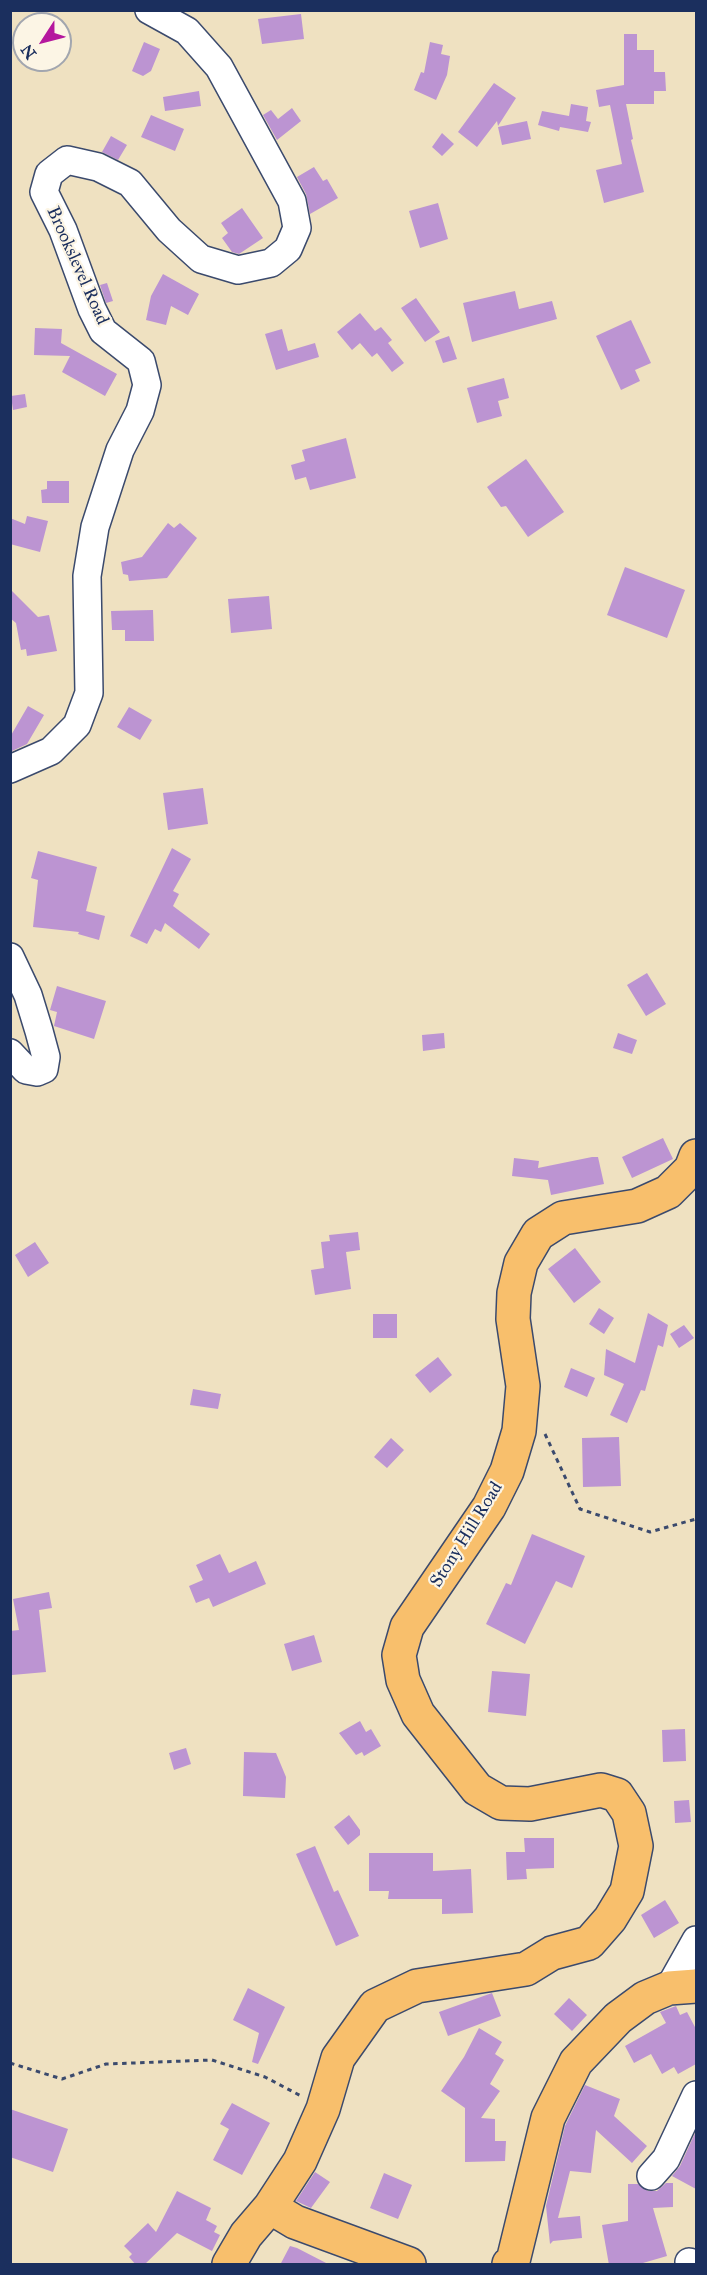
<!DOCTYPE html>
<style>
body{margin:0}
#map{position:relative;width:707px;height:2275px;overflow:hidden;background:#efe1c1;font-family:"IM FELL Great Primer",serif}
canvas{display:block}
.frame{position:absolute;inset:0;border:12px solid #1b2f5e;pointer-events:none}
.north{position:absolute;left:12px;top:12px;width:60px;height:60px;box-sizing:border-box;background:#fcf5e5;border:2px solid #a2a6af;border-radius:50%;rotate:234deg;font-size:16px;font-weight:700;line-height:24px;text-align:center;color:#1b2f5e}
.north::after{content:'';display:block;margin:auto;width:21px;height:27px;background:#b5179e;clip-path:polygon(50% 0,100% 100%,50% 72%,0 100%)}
</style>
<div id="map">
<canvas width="707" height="2275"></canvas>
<div class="frame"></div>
<div class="north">N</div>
</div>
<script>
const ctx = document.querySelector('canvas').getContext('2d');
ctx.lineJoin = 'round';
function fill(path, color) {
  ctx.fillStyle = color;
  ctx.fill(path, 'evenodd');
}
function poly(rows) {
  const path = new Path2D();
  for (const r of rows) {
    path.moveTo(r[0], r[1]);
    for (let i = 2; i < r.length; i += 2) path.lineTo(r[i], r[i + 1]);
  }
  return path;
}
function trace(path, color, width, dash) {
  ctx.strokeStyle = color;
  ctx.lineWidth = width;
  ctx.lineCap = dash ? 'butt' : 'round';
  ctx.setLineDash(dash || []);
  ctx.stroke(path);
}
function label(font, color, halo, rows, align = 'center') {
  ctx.font = font + ' "IM FELL Great Primer",serif';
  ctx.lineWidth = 4.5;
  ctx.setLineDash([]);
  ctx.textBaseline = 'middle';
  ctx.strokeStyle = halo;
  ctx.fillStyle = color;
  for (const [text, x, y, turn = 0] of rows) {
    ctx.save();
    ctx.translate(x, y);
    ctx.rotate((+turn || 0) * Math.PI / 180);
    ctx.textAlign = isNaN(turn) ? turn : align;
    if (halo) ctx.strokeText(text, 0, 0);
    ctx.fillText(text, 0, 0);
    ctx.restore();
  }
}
fill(poly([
 [301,14,304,39,262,44,258,19],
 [624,34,637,34,637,50,654,50,654,72,665,72,666,91,654,91,654,104,626,104,633,139,631,140,644,192,604,203,596,170,622,164,610,105,599,107,596,90,624,85],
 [144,42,160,49,151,71,143,76,132,71],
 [430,42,443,45,441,54,450,56,447,75,436,100,414,90,421,72,424,73],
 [494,83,516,98,498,126,497,121,477,147,458,132],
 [199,91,201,106,165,111,163,97],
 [571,104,588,107,586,121,591,122,588,132,560,127,559,131,538,125,542,111,569,116],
 [292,108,301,121,277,140,263,115,271,110,278,119],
 [151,115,184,129,175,151,141,137],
 [527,121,531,139,502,145,498,127],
 [442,133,454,144,442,156,432,147],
 [111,136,127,145,118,160,102,152],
 [314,167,323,181,327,179,338,198,310,214,306,194,297,177],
 [438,203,448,239,420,248,409,211],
 [242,208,263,238,239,254,232,252,222,238,228,233,221,223],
 [163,274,199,294,188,315,171,306,166,325,146,320,151,296],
 [107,283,113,301,106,303,100,285],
 [515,291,519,309,552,301,557,319,472,342,463,303],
 [416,298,440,332,425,342,401,308],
 [360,313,375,331,381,327,392,340,388,343,404,363,392,372,377,353,372,357,360,343,352,350,337,332],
 [631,320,651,363,635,370,640,381,621,390,596,336],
 [35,328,62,329,61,343,117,374,105,396,62,372,70,356,34,355],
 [282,329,288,351,315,343,319,357,276,370,265,334],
 [449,336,457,359,443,363,435,341],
 [504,378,509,398,498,401,502,416,477,423,467,388],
 [25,394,27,407,13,410,11,396],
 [346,438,356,478,310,490,306,477,295,480,291,465,305,461,302,450],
 [526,459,564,512,528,537,506,506,501,507,487,487],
 [47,481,69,481,69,503,42,503,41,490,47,489],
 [27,516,48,521,40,552,10,544,10,518,25,524],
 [168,523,174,528,180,523,197,538,167,578,129,581,128,575,123,574,121,562,142,557],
 [625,567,685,590,667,638,607,615],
 [10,589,38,617,49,615,57,651,27,656,26,649,21,650,16,623,10,618],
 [269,596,272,629,231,633,228,599],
 [153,610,154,641,125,641,125,630,112,630,111,611],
 [28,706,44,715,27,744,10,752,10,737],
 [129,707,152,720,140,740,117,727],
 [203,788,208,824,168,830,163,793],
 [172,848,191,859,173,891,179,894,173,906,210,934,199,949,165,923,161,932,155,929,147,944,130,936],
 [38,851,97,867,86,911,105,916,99,940,78,934,79,932,33,927,38,880,31,878],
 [647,973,666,1004,646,1016,627,985],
 [57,986,106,1001,94,1039,54,1026,57,1012,50,1010],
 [444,1033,445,1048,423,1051,422,1035],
 [618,1033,637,1040,632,1054,613,1048],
 [663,1138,673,1159,632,1178,622,1157],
 [592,1157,598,1157,604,1184,551,1195,548,1180,512,1176,514,1158,539,1161,538,1168],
 [358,1232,360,1250,346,1252,351,1289,315,1295,311,1270,324,1268,321,1242,330,1241,329,1235],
 [35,1242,49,1263,28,1277,15,1255],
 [575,1248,601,1282,574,1303,548,1269],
 [599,1308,614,1318,604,1334,589,1324],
 [648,1313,668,1325,663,1347,658,1345,645,1391,641,1390,627,1423,610,1415,624,1384,604,1375,606,1349,635,1363],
 [373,1314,397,1314,397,1338,373,1338],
 [684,1325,694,1338,679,1348,670,1334],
 [438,1357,452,1375,430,1393,415,1375],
 [571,1368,595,1378,587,1397,564,1387],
 [193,1389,221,1394,218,1409,190,1405],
 [619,1437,621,1486,583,1487,582,1438],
 [391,1438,404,1450,387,1468,374,1457],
 [532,1534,585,1556,572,1588,556,1581,525,1644,486,1624,506,1583,511,1585],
 [220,1554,229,1573,256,1561,266,1584,213,1607,209,1598,196,1603,189,1586,203,1580,196,1565],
 [49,1592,52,1608,39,1610,46,1672,12,1675,10,1631,19,1630,13,1599],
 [314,1635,322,1662,292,1671,284,1644],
 [492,1671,530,1674,526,1716,488,1712],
 [360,1721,366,1732,371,1729,381,1746,364,1756,362,1752,356,1755,339,1733],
 [685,1729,686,1761,663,1762,662,1730],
 [186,1748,191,1764,174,1770,169,1753],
 [244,1752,276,1753,286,1777,285,1798,243,1796],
 [689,1800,691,1822,675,1823,674,1801],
 [349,1815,360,1830,360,1835,348,1845,334,1827],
 [524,1838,554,1838,554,1868,526,1869,527,1879,507,1880,506,1852,525,1852],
 [315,1846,334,1892,338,1890,359,1936,336,1946,296,1854],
 [369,1853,433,1853,433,1871,471,1869,473,1913,442,1914,442,1899,388,1899,389,1891,369,1891],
 [665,1900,679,1923,654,1938,641,1915],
 [248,1988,285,2007,258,2064,252,2062,259,2033,233,2020],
 [492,1993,501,2016,448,2036,439,2012],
 [569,1998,587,2015,572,2031,554,2014],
 [676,2006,680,2015,687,2012,696,2029,696,2064,678,2074,674,2067,662,2074,651,2054,634,2063,625,2046,666,2023,660,2012],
 [479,2028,502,2042,495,2054,504,2060,490,2084,500,2091,481,2118,495,2119,495,2141,506,2141,505,2161,465,2162,465,2108,441,2091,464,2057],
 [585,2085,620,2099,614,2116,647,2146,632,2163,596,2130,591,2173,570,2171,558,2218,580,2216,582,2238,553,2241,550,2244,546,2206,565,2126],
 [232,2103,270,2123,242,2175,213,2160,229,2129,220,2124],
 [10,2109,68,2129,53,2172,10,2157],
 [696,2131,696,2189,672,2176,680,2166],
 [315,2172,330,2182,311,2208,296,2201],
 [384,2173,412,2185,398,2219,370,2208],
 [666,2183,673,2183,673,2207,653,2208,667,2256,636,2265,609,2265,602,2225,628,2221,628,2184,638,2184,648,2191,657,2191],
 [177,2191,211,2208,206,2220,217,2226,214,2232,220,2235,212,2251,177,2233,144,2265,136,2265,129,2257,132,2254,124,2246,148,2223,156,2232],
 [290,2246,297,2248,330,2265,280,2265]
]), '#bc94d2');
const minor = poly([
 [10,769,51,751,77,725,89,693,87,576,95,527,120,450,140,411,147,385,141,361,103,331,92,309,63,230,44,192,49,174,67,160,98,167,130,183,169,230,201,259,238,270,271,263,288,249,297,228,292,201,219,67,187,31,149,10],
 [10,957,28,995,39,1031,46,1057,44,1069,37,1072,26,1070,10,1053],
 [669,1988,696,1940],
 [651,2176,666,2159,696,2095],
 [689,2262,696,2264]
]);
const major = poly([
 [270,2207,295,2222,409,2264],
 [229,2264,246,2235,270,2207,300,2161,323,2109,338,2058,375,2006,417,1986,526,1969,552,1953,589,1943,610,1919,627,1891,636,1846,629,1813,617,1795,601,1790,530,1804,501,1803,477,1789,418,1714,403,1680,399,1655,407,1627,489,1507,507,1471,519,1431,523,1386,513,1319,514,1293,521,1263,538,1234,563,1218,637,1206,668,1192,691,1169,696,1156],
 [509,2264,513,2261,548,2118,576,2062,618,2018,645,1998,669,1988,696,1986]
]);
trace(minor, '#3b4a6d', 30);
trace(major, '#3b4a6d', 36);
trace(poly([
 [545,1434,580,1509,650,1532,696,1519],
 [10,2063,62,2079,106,2064,212,2060,265,2077,301,2096]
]), '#3b4a6d', 3, [4.5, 4.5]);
trace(minor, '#fff', 27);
trace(major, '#f8bf6c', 33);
label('18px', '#1b2f5e', '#fcf5e5', [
 ["Brookslevel Road",77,266,66],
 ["Stony Hill Road",467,1535,-58]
]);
</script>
